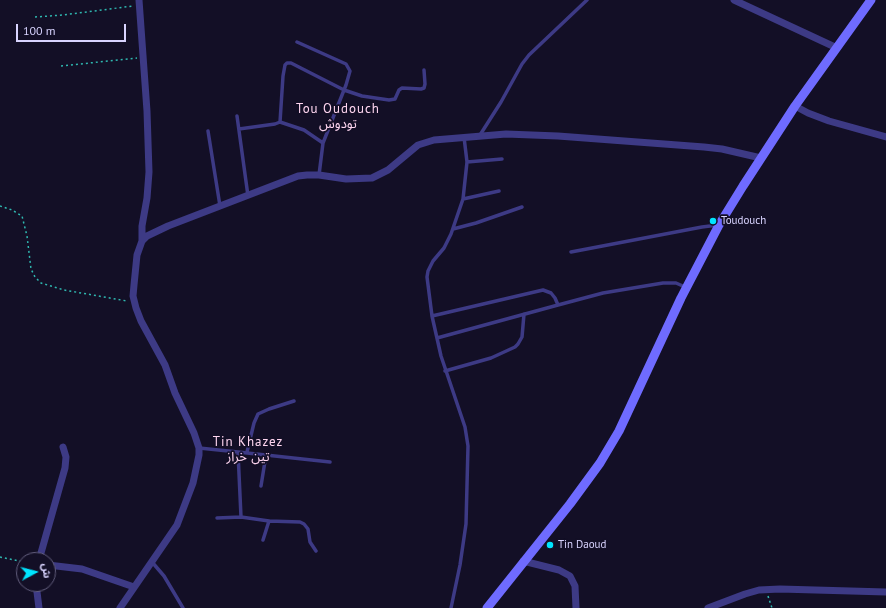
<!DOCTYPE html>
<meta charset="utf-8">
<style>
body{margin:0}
#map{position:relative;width:886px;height:608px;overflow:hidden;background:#130f26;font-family:"PT Sans","Noto Sans Arabic",sans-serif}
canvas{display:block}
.north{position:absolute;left:16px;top:552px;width:40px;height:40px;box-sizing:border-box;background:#130f26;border:1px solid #625e7d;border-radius:50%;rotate:83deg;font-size:11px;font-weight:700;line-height:16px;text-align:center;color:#d9d4ff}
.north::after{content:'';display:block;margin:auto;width:14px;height:18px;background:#00e5ff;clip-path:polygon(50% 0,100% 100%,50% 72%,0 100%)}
.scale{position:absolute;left:16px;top:24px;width:110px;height:18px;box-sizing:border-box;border:2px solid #d9d4ff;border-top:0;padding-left:5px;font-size:12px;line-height:14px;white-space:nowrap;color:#d9d4ff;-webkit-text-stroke:3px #130f26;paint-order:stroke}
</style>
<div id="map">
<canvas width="886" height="608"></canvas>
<div class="north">ش</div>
<div class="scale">100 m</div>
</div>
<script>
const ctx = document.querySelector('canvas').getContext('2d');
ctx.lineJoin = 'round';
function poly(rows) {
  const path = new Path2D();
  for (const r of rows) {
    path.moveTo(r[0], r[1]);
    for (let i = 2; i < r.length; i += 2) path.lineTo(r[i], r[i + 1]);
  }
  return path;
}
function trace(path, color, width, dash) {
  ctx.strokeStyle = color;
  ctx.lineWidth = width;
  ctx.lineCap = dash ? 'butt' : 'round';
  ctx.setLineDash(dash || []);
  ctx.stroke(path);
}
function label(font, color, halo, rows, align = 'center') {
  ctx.font = font + ' "PT Sans","Noto Sans Arabic",sans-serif';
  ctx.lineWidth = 3.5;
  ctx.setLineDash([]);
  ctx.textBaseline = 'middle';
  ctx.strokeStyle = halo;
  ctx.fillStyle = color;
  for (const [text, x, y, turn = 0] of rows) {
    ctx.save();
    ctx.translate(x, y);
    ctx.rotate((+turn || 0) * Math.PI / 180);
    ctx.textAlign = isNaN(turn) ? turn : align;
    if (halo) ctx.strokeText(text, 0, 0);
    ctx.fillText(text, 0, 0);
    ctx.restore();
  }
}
trace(poly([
 [35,17,63,15,133,6],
 [61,66,137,58],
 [0,206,12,210,22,216,27,236,31,269,35,277,41,283,64,290,127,301],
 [0,557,24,562],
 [768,596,772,608]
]), '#2fb8b0', 1.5, [2, 3]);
trace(poly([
 [297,42,346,64,350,71,346,85,323,143,319,175],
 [237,116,248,196],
 [280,122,304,130,323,143],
 [239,129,275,124,280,122,283,76,285,65,287,63,291,63,344,90,362,96,389,100,395,99,399,90,402,88,421,89,424,88,425,84,424,70],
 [208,131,220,206],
 [480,135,501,102,522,64,529,55,587,0],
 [467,162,502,159],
 [463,199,499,191],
 [453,229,476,223,522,207],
 [571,252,702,227,718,225],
 [558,305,603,293,663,283,676,283,685,287],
 [432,316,543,290,551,293,555,298,558,305,437,338],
 [445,371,491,358,515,347,518,344,522,337,524,314],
 [199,448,238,452,241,517],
 [238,452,330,462],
 [247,452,254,423,258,414,269,409,294,401],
 [261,486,266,455],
 [217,518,241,517,269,521,300,522,304,524,308,529,310,542,316,551],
 [263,540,269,521],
 [152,562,164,576,183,608],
 [451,608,460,565,466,524,468,446,465,427,441,356,432,316,427,277,428,271,433,261,444,248,451,234,463,199,467,162,464,137]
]), '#3d3a85', 3.5);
trace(poly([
 [139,0,147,111,149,172,147,198,142,226,142,241],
 [734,0,837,48],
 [795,106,808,113,829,121,886,137],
 [39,560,65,468,66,457,63,447],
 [523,561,559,570,570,576,575,586,576,608],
 [48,565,82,569,134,587],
 [36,584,39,608],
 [120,608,177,525,193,483,199,455,199,448,194,433,175,393,165,365,141,321,136,308,133,296,134,285,137,255,142,241,147,236,168,226,298,176,307,175,319,175,346,179,372,178,388,170,418,145,434,140,506,134,558,136,704,147,722,149,761,158],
 [708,608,745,594,759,590,780,589,886,592]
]), '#3d3a85', 7);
trace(poly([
 [487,608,570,504,600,463,619,431,681,298,719,225,743,186,795,106,871,0]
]), '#6f6bff', 9);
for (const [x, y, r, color] of [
 [713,221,4,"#00e5ff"],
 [550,545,4,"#00e5ff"]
]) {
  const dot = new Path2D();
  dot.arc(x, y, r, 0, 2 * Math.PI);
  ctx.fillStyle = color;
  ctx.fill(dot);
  trace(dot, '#130f26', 1.5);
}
label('11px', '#d9d4ff', '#130f26', [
 ["Toudouch",721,221],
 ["Tin Daoud",558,545]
], 'left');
ctx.letterSpacing = '1px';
label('13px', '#ffd6f0', '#130f26', [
 ["Tou Oudouch",338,109],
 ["تودوش",338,124],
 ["Tin Khazez",248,442],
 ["تين خراز",248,457]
]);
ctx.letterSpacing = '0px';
</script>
